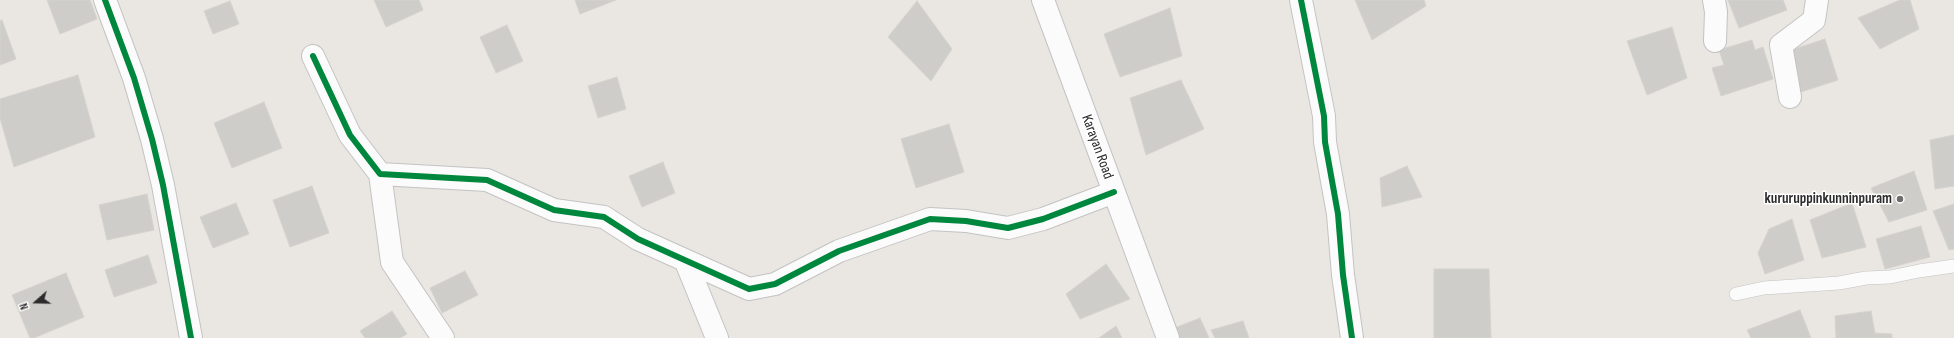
<!DOCTYPE html>
<style>
body{margin:0}
#map{position:relative;width:1954px;height:338px;overflow:hidden;background:#eae7e2;font-family:"Sofia Sans Condensed",sans-serif}
canvas{display:block}
.north{position:absolute;left:16px;top:282px;width:40px;height:40px;-webkit-text-stroke:3px #fff;paint-order:stroke;rotate:250deg;font-size:11px;font-weight:700;line-height:16px;text-align:center;color:#2c2c2c}
.north::after{content:'';display:block;margin:auto;width:14px;height:18px;background:#2c2c2c;clip-path:polygon(50% 0,100% 100%,50% 72%,0 100%)}
</style>
<div id="map">
<canvas width="1954" height="338"></canvas>
<div class="north">N</div>
</div>
<script>
const ctx = document.querySelector('canvas').getContext('2d');
ctx.lineJoin = 'round';
function fill(path, color) {
  ctx.fillStyle = color;
  ctx.fill(path, 'evenodd');
}
function poly(rows) {
  const path = new Path2D();
  for (const r of rows) {
    path.moveTo(r[0], r[1]);
    for (let i = 2; i < r.length; i += 2) path.lineTo(r[i], r[i + 1]);
  }
  return path;
}
function trace(path, color, width, dash) {
  ctx.strokeStyle = color;
  ctx.lineWidth = width;
  ctx.lineCap = dash ? 'butt' : 'round';
  ctx.setLineDash(dash || []);
  ctx.stroke(path);
}
function label(font, color, halo, rows, align = 'center') {
  ctx.font = font + ' "Sofia Sans Condensed",sans-serif';
  ctx.lineWidth = 3;
  ctx.setLineDash([]);
  ctx.textBaseline = 'middle';
  ctx.strokeStyle = halo;
  ctx.fillStyle = color;
  for (const [text, x, y, turn = 0] of rows) {
    ctx.save();
    ctx.translate(x, y);
    ctx.rotate((+turn || 0) * Math.PI / 180);
    ctx.textAlign = isNaN(turn) ? turn : align;
    if (halo) ctx.strokeText(text, 0, 0);
    ctx.fillText(text, 0, 0);
    ctx.restore();
  }
}
const building = poly([
 [47,0,90,0,97,19,60,34,47,0],
 [374,0,419,0,423,10,386,27,374,0],
 [575,0,616,0,580,14,575,0],
 [1355,0,1424,0,1426,6,1372,40,1355,0],
 [1728,0,1783,0,1787,10,1739,28,1728,0],
 [1900,0,1910,0,1919,29,1880,49,1858,18,1900,0],
 [230,1,239,24,213,34,204,11,230,1],
 [917,1,952,49,931,81,888,37,917,1],
 [1170,8,1182,56,1120,77,1104,34,1170,8],
 [2,20,16,59,0,65,0,21,2,20],
 [507,25,523,61,496,73,480,37,507,25],
 [1672,27,1687,78,1647,95,1627,41,1672,27],
 [1825,39,1838,80,1801,92,1788,51,1825,39],
 [1752,40,1755,50,1763,47,1773,79,1721,96,1712,68,1724,65,1719,50,1752,40],
 [78,75,95,137,14,167,0,118,0,99,78,75],
 [617,77,626,109,598,118,588,86,617,77],
 [1181,80,1204,129,1146,155,1130,98,1181,80],
 [264,102,282,148,232,168,214,123,264,102],
 [949,124,964,172,916,188,901,139,949,124],
 [1954,135,1954,186,1935,189,1930,140,1954,135],
 [663,162,675,193,642,207,629,176,663,162],
 [1407,166,1422,197,1382,207,1380,178,1407,166],
 [1914,171,1927,210,1889,222,1871,188,1914,171],
 [312,186,329,233,290,247,273,200,312,186],
 [147,194,154,230,107,240,99,205,147,194],
 [236,203,249,234,213,248,200,217,236,203],
 [1852,203,1866,247,1822,258,1810,220,1852,203],
 [1954,204,1954,249,1949,250,1933,211,1954,204],
 [1792,219,1804,260,1765,274,1758,253,1769,229,1792,219],
 [1921,226,1930,257,1885,269,1876,239,1921,226],
 [148,255,157,283,114,297,105,270,148,255],
 [1106,264,1130,299,1080,319,1066,294,1106,264],
 [1434,269,1489,269,1491,338,1434,338,1434,269],
 [465,271,478,295,442,313,430,288,465,271],
 [66,273,84,317,34,338,30,338,12,295,66,273],
 [1800,310,1811,338,1751,338,1747,330,1800,310],
 [392,311,407,334,400,338,365,338,360,331,392,311],
 [1871,311,1875,333,1892,334,1892,338,1836,338,1835,316,1871,311],
 [1200,318,1209,338,1176,338,1172,329,1200,318],
 [1243,321,1249,338,1215,338,1211,330,1243,321],
 [1116,326,1122,338,1099,338,1116,326]
]);
fill(building, '#cfcdc9');
trace(building, '#d5d3ce', 1);
const lane = poly([
 [1736,294,1764,288,1839,283,1866,278,1890,277,1919,271,1954,266]
]);
const street = poly([
 [105,0,134,78,152,139,163,185,191,338],
 [1043,0,1168,338],
 [1301,0,1324,116,1325,142,1338,214,1343,275,1352,338],
 [1714,0,1716,12,1715,41],
 [313,56,350,135,380,174,487,180,554,210,604,217,638,239,749,289,775,284,839,251,930,219,966,221,1008,228,1043,219,1114,192],
 [1790,97,1781,45,1814,20,1817,0],
 [380,174,392,262,443,338],
 [686,262,717,338]
]);
trace(lane, '#c3c3c3', 14);
trace(street, '#c3c3c3', 24);
trace(lane, '#fcfbfb', 13);
trace(street, '#fcfbfb', 22);
trace(poly([
 [105,0,134,78,152,139,163,185,191,338],
 [1301,0,1324,116,1325,142,1338,214,1343,275,1352,338],
 [313,56,350,135,380,174,487,180,554,210,604,217,638,239,749,289,775,284,839,251,930,219,966,221,1008,228,1043,219,1114,192]
]), '#00873e', 6);
for (const [x, y, r, color] of [
 [1900,199,4,"#6e6d6c"]
]) {
  const dot = new Path2D();
  dot.arc(x, y, r, 0, 2 * Math.PI);
  ctx.fillStyle = color;
  ctx.fill(dot);
  trace(dot, '#fff', 1.5);
}
label('15px', '#2c2c2c', '#fff', [
 ["Karayan Road",1097,147,70]
]);
label('bold 15px', '#2c2c2c', '#fff', [
 ["kururuppinkunninpuram",1892,199]
], 'right');
</script>
